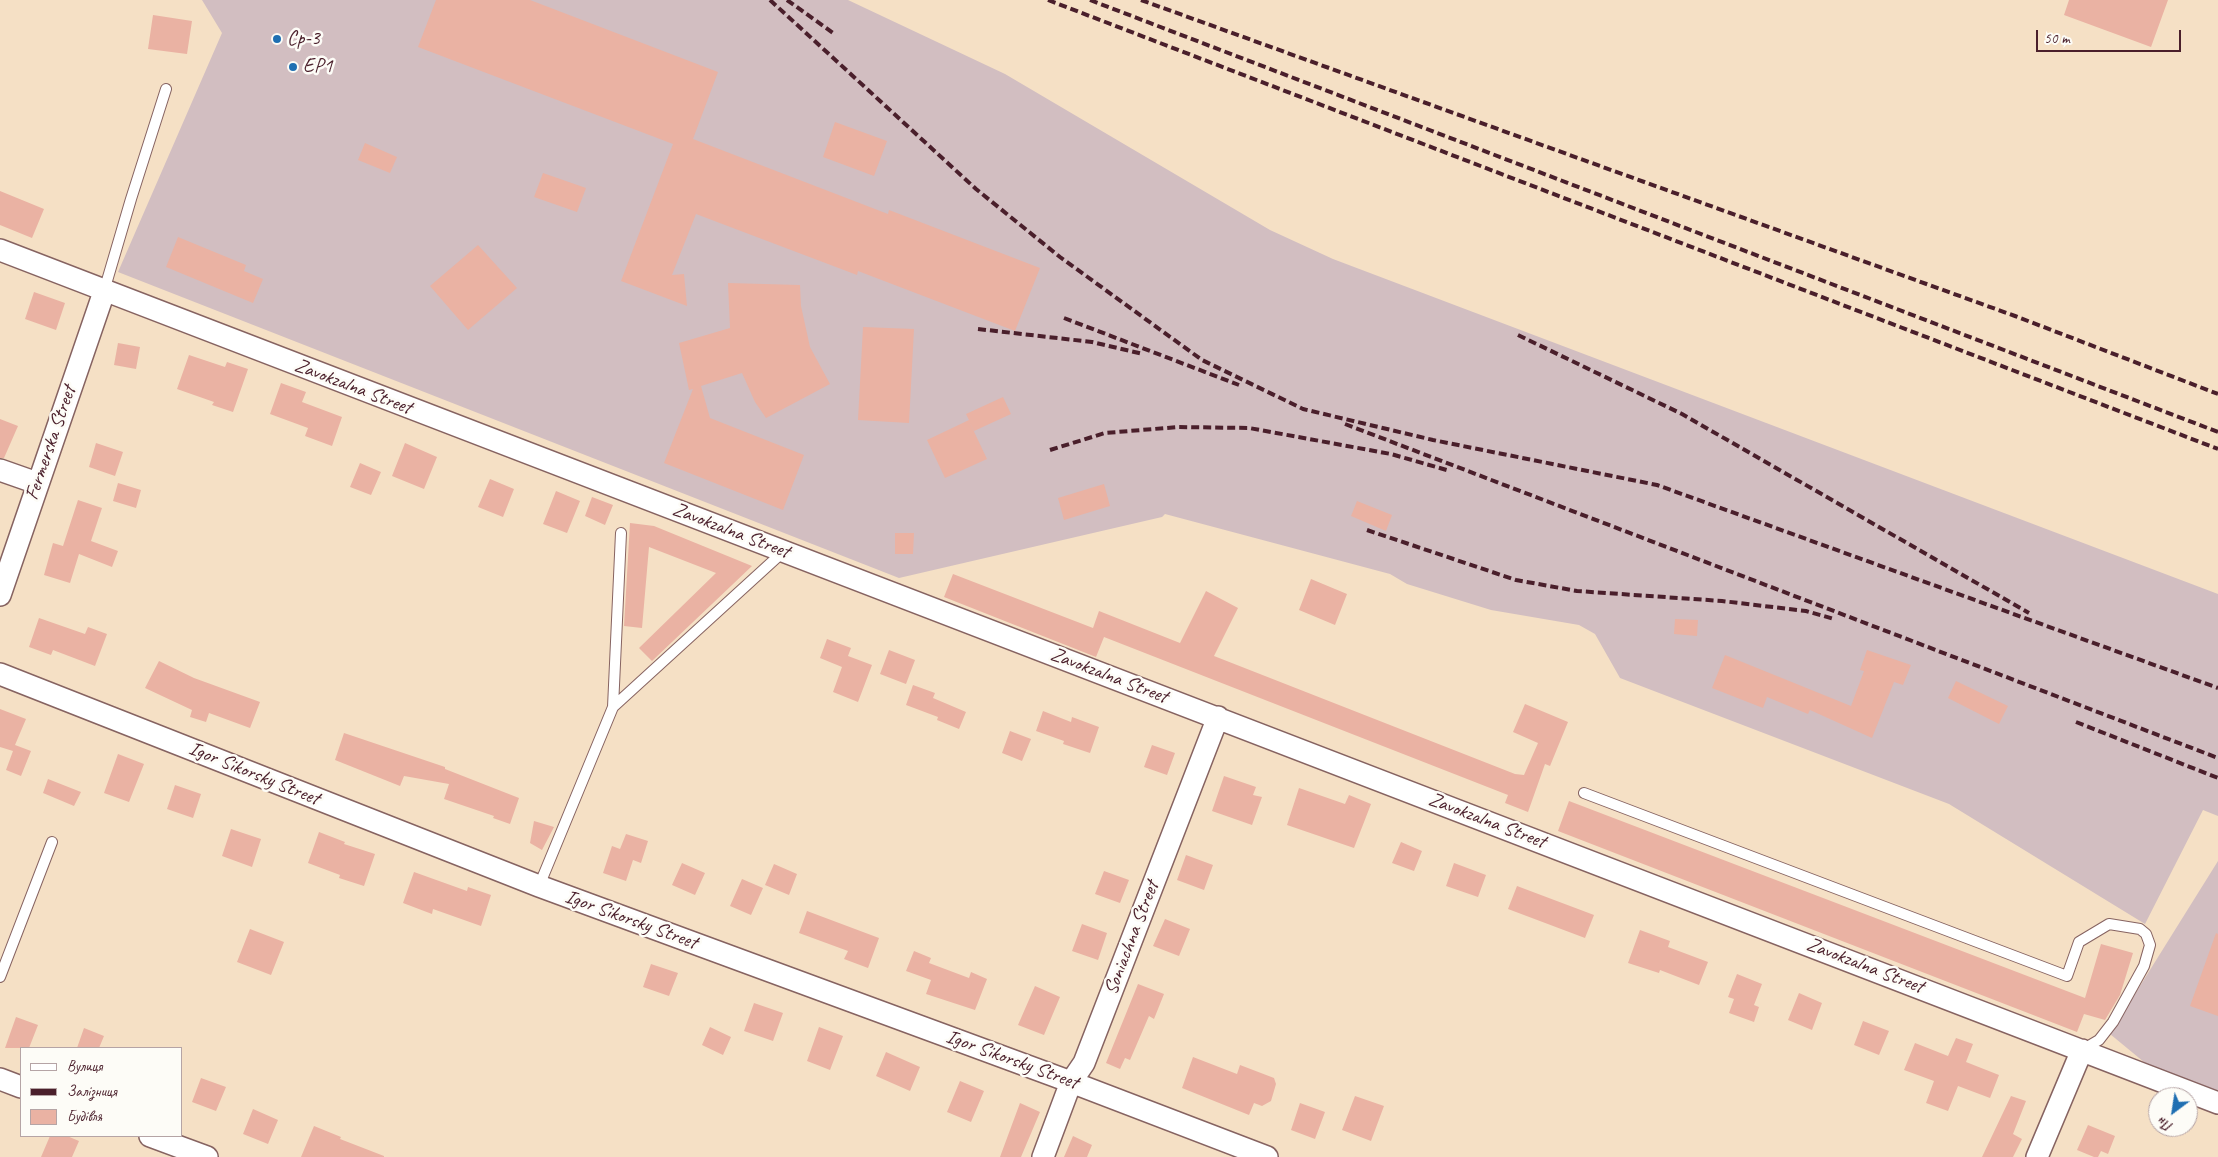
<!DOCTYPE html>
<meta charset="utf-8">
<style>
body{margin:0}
#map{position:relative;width:2218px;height:1157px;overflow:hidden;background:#f5e0c5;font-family:Caveat,sans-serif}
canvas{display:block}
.legend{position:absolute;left:20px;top:1047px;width:162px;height:90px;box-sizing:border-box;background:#fdfcf7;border:1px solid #b5a4a5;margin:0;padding:6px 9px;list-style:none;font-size:15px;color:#4a1f2b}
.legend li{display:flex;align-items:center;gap:10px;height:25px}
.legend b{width:25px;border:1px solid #b5a4a5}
.north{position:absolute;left:2148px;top:1087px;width:50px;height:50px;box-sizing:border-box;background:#fdfcf7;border:1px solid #b5a4a5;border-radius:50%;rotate:211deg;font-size:14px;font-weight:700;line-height:20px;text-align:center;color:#4a1f2b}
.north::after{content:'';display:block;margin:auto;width:18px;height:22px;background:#1f6fb2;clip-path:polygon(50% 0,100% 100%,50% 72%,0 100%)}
.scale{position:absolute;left:2036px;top:30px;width:145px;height:22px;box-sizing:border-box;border:2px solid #4a1f2b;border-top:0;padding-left:6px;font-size:15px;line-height:18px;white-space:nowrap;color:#4a1f2b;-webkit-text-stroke:4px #fdfcf7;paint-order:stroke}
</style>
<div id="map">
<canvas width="2218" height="1157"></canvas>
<ul class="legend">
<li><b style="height:6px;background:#fff"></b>Вулиця</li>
<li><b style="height:6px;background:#4a1f2b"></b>Залізниця</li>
<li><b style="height:14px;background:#eab2a3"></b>Будівля</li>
</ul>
<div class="north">Пн</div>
<div class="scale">50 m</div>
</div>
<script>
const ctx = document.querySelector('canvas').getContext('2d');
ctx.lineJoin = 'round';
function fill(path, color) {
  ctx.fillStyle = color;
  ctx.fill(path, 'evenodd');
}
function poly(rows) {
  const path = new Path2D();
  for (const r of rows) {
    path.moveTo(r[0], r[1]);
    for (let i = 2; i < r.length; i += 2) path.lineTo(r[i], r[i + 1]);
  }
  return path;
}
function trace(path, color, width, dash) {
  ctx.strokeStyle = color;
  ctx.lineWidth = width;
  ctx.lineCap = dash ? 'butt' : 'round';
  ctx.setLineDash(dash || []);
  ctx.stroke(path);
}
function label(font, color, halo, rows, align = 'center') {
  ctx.font = font + ' Caveat,sans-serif';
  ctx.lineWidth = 5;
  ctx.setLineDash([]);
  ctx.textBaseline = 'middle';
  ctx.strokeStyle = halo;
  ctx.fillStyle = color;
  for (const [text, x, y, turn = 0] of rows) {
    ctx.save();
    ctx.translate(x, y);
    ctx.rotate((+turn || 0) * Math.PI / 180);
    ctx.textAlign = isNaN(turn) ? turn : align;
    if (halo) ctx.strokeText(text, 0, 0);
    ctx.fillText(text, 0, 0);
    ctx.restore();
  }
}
fill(poly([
 [202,0,848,0,1005,74,1270,230,1333,259,2218,594,2218,816,2203,810,2145,924,1949,804,1620,678,1595,634,1579,625,1491,610,1407,584,1390,574,1165,514,1162,517,899,578,118,272,222,33],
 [2218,861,2218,1093,2150,1067,2110,1034]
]), '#d2bec1');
fill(poly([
 [436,0,530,0,718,72,693,139,888,214,889,210,1040,268,1015,331,858,271,857,275,696,214,672,275,684,274,687,306,621,281,673,144,418,47],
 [2069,0,2168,0,2151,47,2064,15],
 [153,15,192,21,187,54,148,49],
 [835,122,887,141,874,176,823,157],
 [365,143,397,157,390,173,358,160],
 [543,173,586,188,577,212,534,197],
 [0,191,44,209,32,238,0,225],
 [178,237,246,265,244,271,263,279,253,303,166,267],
 [478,245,517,288,468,330,430,286],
 [728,283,800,285,801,306,810,347,830,384,766,418,755,402,742,373,701,386,710,418,804,455,783,510,664,463,693,389,689,390,679,343,730,328],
 [34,292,65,303,56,330,25,319],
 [863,327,914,329,909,423,858,420],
 [118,343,140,347,136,369,114,365],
 [189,355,225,367,227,362,248,369,233,412,212,405,214,402,177,389],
 [281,383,306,392,302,402,342,417,332,446,305,436,308,428,270,414],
 [1003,397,1011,414,974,431,969,421,987,459,945,478,927,440,969,420,966,414],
 [0,419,18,426,4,458,0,458],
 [96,443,123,452,115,476,89,467],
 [405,443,437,457,424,489,392,476],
 [360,463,381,472,371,495,350,487],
 [490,479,514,489,503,517,478,507],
 [118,483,141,490,136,508,113,501],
 [1104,484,1110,506,1064,520,1058,498],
 [556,491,580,501,567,533,543,524],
 [592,497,613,505,605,525,585,516],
 [78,500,102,508,91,541,118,551,112,567,79,554,70,583,44,575,53,543,63,546],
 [1357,501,1392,515,1386,531,1351,516],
 [630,523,654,526,752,566,652,661,639,648,716,573,649,547,642,628,624,626],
 [895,533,914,533,913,554,895,554],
 [953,574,1093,628,1099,611,1180,643,1206,591,1238,608,1214,656,1515,774,1524,775,1538,743,1513,732,1525,704,1568,722,1550,766,1545,764,1528,812,1505,803,1508,795,1104,637,1096,657,944,597],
 [1311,579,1347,594,1335,625,1299,610],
 [39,618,85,634,88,627,107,634,95,666,53,650,51,655,29,647],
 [1675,619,1698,620,1697,636,1674,634],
 [827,639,851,648,848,656,872,665,858,702,833,692,842,667,820,658],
 [889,650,915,660,906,684,880,674],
 [1867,650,1911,665,1903,685,1894,682,1872,738,1810,710,1808,714,1767,697,1763,708,1712,688,1725,655,1851,706,1864,671,1860,670],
 [159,661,194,678,260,702,250,728,209,713,206,722,190,717,192,710,145,688],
 [1956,681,2008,706,1999,724,1948,698],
 [913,685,935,693,933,698,966,712,959,729,937,720,938,717,906,705],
 [0,709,26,719,15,745,31,751,21,776,6,770,13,751,0,747],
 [1043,711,1071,722,1072,717,1099,727,1090,753,1063,744,1064,741,1036,731],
 [1010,731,1031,739,1022,761,1002,753],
 [344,733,445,767,445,769,519,798,510,824,493,818,494,816,444,799,449,784,404,776,400,786,335,760],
 [1152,745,1175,753,1167,775,1144,767],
 [118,754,144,764,129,802,104,793],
 [1224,776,1256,787,1253,795,1262,797,1252,825,1212,811],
 [48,779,81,792,74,806,43,793],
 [175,785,201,794,193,818,167,809],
 [1299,788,1345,804,1349,795,1371,804,1354,848,1287,825],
 [1569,801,2085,998,2101,944,2133,953,2120,995,2105,1020,2084,1014,2077,1032,1558,831],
 [534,821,554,827,542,850,530,843],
 [231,829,261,839,252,867,222,856],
 [319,832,345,842,344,844,375,854,364,886,339,878,340,875,308,863],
 [626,834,648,841,641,863,633,860,626,881,603,873,612,846,620,849],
 [1401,842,1422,851,1414,871,1392,863],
 [1186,855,1213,865,1204,890,1177,880],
 [682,863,705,873,695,895,672,885],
 [1454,863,1486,875,1478,897,1446,886],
 [774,864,797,874,789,895,765,885],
 [1104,871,1129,880,1120,903,1095,894],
 [414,872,467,891,468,887,491,895,481,926,433,909,432,914,403,903],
 [742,879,763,888,751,915,730,906],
 [1517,886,1594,915,1585,938,1508,909],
 [807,911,879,938,868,968,844,959,848,951,799,933],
 [1165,919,1190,929,1179,956,1153,946],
 [1082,924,1107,933,1098,960,1072,951],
 [250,929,284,942,271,975,237,962],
 [1640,930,1670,941,1668,947,1708,962,1699,985,1660,970,1659,973,1628,963],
 [2216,933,2218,934,2218,1016,2190,1006],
 [914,951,931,958,929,963,969,978,971,972,987,979,975,1010,926,994,931,980,906,971],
 [651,964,678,973,669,996,643,987],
 [1737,974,1762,984,1754,1005,1759,1007,1754,1022,1729,1013,1734,999,1728,997],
 [1138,984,1164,994,1154,1019,1149,1016,1130,1060,1125,1058,1120,1069,1106,1063],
 [1035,986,1060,997,1044,1035,1018,1025],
 [1799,993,1822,1003,1812,1030,1788,1020],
 [754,1003,783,1013,773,1041,744,1031],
 [16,1017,38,1025,29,1048,5,1048],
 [1863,1021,1889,1031,1879,1055,1854,1045],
 [710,1027,731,1037,723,1055,702,1045],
 [819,1027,843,1036,830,1070,807,1061],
 [84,1028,104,1036,99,1048,77,1048],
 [1956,1038,1973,1044,1966,1062,1999,1075,1990,1098,1958,1086,1948,1111,1926,1103,1934,1081,1904,1070,1915,1043,1948,1056],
 [886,1052,920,1067,910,1091,876,1076],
 [1193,1057,1237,1074,1240,1065,1274,1078,1276,1084,1271,1101,1262,1106,1254,1103,1249,1115,1182,1088],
 [201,1078,226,1087,216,1111,192,1102],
 [960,1081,984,1091,971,1122,947,1112],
 [1355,1096,1384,1106,1371,1141,1342,1130],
 [2011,1096,2026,1101,2013,1134,2022,1139,2013,1157,1982,1157],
 [1020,1103,1040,1112,1021,1157,1000,1157],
 [1300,1103,1325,1112,1315,1139,1291,1130],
 [253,1109,278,1120,268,1144,243,1134],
 [2088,1125,2115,1136,2108,1154,2101,1151,2098,1157,2094,1157,2077,1150],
 [314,1126,341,1137,340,1139,384,1156,384,1157,301,1157],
 [50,1136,67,1136,79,1141,72,1157,41,1157],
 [1073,1136,1092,1145,1087,1157,1064,1157]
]), '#eab2a3');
const lane = poly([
 [104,291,131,199,166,89],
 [613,707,621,533],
 [1584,793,2067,976,2079,942,2109,924,2140,929,2146,934,2150,945,2144,966,2113,1022,2099,1040,2082,1050],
 [539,886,613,707,784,551],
 [0,977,52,842]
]);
const street = poly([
 [0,250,2218,1103],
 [0,470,37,483],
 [0,595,104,292],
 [0,674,539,886,1071,1082,1267,1157],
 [0,1079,21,1087],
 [150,1136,207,1157],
 [1043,1157,1071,1082,1084,1063,1218,717],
 [2037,1157,2082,1050]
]);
trace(lane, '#866361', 12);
trace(street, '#866361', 24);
trace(lane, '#fff', 10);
trace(street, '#fff', 21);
trace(poly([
 [770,0,976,189,1060,257,1202,360,1303,409,1433,440,1657,485,2218,688],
 [787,0,833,33],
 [1048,0,2218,449],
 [1090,0,2218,432],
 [1141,0,2015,316,2218,394],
 [1064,318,1239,385],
 [978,329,1092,342,1143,354],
 [1518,335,1682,414,2029,613],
 [1345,424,2218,758],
 [1050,450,1105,433,1178,427,1249,428,1391,454,1450,471],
 [1367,530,1516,580,1577,591,1722,601,1806,611,1834,619],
 [2076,722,2218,778]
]), '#4a1f2b', 4, [8, 4]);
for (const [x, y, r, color] of [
 [277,39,5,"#1f6fb2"],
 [293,67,5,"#1f6fb2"]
]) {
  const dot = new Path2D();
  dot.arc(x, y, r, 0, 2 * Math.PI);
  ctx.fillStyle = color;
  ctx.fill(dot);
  trace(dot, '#fdfcf7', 2);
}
label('20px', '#4a1f2b', '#fdfcf7', [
 ["Ср-3",287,39],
 ["ЕР1",303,67]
], 'left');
label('20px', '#4a1f2b', '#fdfcf7', [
 ["Zavokzalna Street",353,387,21],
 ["Fermerska Street",51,443,-71],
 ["Zavokzalna Street",731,531,21],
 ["Zavokzalna Street",1109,676,21],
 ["Igor Sikorsky Street",254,774,22],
 ["Zavokzalna Street",1487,821,21],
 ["Igor Sikorsky Street",631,920,20],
 ["Soniachna Street",1132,938,-69],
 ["Zavokzalna Street",1865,966,21],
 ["Igor Sikorsky Street",1012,1060,20]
]);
</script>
